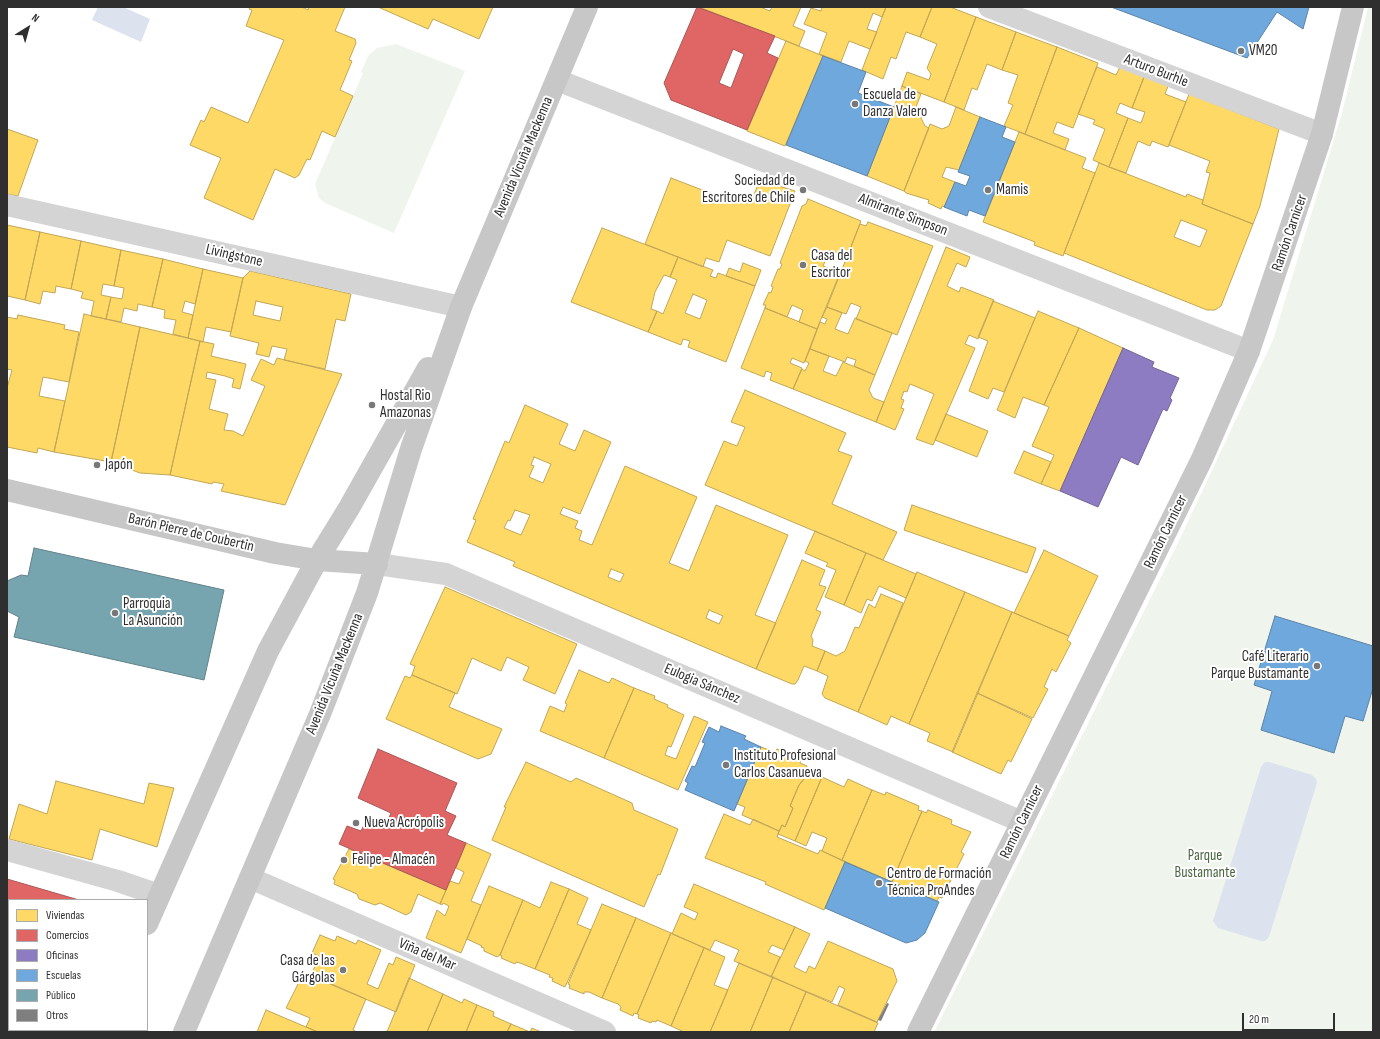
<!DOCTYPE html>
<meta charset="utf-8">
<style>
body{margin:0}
#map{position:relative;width:1380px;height:1039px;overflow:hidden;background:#fff;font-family:"Sofia Sans Condensed",sans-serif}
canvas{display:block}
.frame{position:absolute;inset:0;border:8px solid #2f2f2f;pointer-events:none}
.legend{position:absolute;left:8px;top:899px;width:140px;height:132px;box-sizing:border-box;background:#fff;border:1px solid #acacac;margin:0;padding:5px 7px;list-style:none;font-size:12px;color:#2f2f2f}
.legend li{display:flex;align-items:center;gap:8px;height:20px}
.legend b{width:20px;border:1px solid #acacac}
.north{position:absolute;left:8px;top:8px;width:40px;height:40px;-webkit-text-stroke:3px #fff;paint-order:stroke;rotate:37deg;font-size:11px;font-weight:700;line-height:16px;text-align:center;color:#2f2f2f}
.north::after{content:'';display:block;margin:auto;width:14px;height:18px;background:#2f2f2f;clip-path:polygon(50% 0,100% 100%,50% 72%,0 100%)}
.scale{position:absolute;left:1242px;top:1013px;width:93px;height:18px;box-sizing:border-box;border:2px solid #2f2f2f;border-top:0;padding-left:5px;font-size:12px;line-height:14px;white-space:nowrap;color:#2f2f2f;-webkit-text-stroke:3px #fff;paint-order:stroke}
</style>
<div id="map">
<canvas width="1380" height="1039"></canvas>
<div class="frame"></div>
<ul class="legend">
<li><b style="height:11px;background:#ffd966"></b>Viviendas</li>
<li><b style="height:11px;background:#e06666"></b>Comercios</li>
<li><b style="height:11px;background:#8e7cc3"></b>Oficinas</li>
<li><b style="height:11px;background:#6fa8dc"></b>Escuelas</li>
<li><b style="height:11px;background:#76a5af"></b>Público</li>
<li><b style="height:11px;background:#7f7f7f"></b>Otros</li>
</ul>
<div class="north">N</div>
<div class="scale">20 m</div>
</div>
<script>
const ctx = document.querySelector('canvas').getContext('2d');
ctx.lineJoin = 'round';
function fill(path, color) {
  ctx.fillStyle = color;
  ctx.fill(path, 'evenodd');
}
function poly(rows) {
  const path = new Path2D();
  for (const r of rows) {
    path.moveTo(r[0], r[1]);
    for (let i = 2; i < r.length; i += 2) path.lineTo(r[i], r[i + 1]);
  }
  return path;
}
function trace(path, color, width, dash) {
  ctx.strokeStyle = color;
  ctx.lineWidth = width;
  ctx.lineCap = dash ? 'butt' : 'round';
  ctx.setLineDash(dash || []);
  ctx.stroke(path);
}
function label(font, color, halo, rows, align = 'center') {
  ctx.font = font + ' "Sofia Sans Condensed",sans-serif';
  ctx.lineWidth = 4;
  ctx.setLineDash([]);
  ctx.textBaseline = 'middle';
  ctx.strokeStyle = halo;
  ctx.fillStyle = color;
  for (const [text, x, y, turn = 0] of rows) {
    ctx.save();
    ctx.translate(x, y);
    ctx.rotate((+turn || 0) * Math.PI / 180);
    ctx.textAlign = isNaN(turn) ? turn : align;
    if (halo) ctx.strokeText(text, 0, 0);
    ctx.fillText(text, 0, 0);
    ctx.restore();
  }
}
fill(poly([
 [1368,7,1373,7,1373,1032,934,1032,1178,543,1273,340,1342,113],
 [396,44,465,71,394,233,325,203,319,198,315,184,363,73,361,72,368,56,377,48]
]), '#eff4ed');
fill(poly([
 [98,7,123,7,150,19,141,42,92,20],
 [1265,762,1269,762,1312,775,1316,779,1317,783,1269,937,1265,941,1261,941,1218,928,1213,921,1261,767]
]), '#dce3ef');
const homes = poly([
 [250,7,302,7,308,10,309,7,345,7,335,31,355,39,356,43,349,60,352,61,340,90,353,96,335,137,322,131,310,160,307,159,299,175,295,178,275,169,253,220,204,198,221,158,190,145,201,120,204,122,211,107,248,123,284,40,246,26,252,10,249,9,250,7],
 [378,7,493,7,479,39,433,19,428,29,378,7],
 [699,7,760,7,770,11,772,7,801,7,793,26,805,31,799,46,699,7],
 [822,7,886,7,882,17,873,13,867,29,877,32,870,49,849,41,841,62,819,54,827,33,804,24,811,8,821,11,822,7],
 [886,7,932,7,920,37,906,32,896,59,891,57,883,79,862,70,886,7],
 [932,7,950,7,976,17,944,102,902,86,907,72,929,80,931,74,927,68,937,44,920,37,932,7],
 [976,17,1016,32,1002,70,987,64,977,90,972,88,964,110,944,102,976,17],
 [1016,32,1057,47,1025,134,1004,126,1013,105,1008,103,1018,75,1002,70,1016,32],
 [786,41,823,56,785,146,747,131,786,41],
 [1057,47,1098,63,1073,128,1057,122,1053,133,1069,139,1065,150,1025,134,1057,47],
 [1097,67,1116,75,1120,67,1144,77,1132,108,1120,103,1116,113,1128,118,1109,167,1093,160,1105,129,1093,124,1095,120,1078,114,1097,67],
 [1144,77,1168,86,1165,94,1186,102,1168,147,1152,141,1150,146,1138,141,1126,173,1109,167,1128,118,1141,123,1145,112,1132,108,1144,77],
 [902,86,921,94,916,107,924,111,921,118,925,126,929,128,904,191,867,176,902,86],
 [1189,94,1279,129,1260,206,1253,224,1202,204,1210,173,1206,172,1210,161,1169,145,1189,94],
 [956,107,980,117,959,170,946,167,942,177,955,182,945,207,942,206,941,209,928,203,929,200,906,193,904,191,930,124,942,129,949,126,956,107],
 [7,129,38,140,18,196,7,194,7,129],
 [1019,132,1086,158,1082,168,1095,173,1063,256,1034,245,1035,242,983,222,1019,132],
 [1099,163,1186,197,1187,194,1203,200,1202,204,1253,224,1221,306,1215,310,1207,310,1064,253,1099,163],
 [1181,220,1207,230,1200,247,1174,237,1181,220],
 [671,178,731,201,732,197,750,204,760,180,795,191,770,256,727,240,719,262,706,258,703,267,645,244,671,178],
 [808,199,861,221,847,257,830,250,823,266,840,273,817,329,799,322,803,310,792,305,787,317,765,308,766,305,763,305,769,292,771,293,773,287,771,286,778,269,780,269,782,264,780,263,802,206,806,204,808,199],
 [868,222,933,246,897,335,856,319,861,307,851,303,846,314,827,307,860,224,866,226,868,222],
 [7,225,40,232,25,300,7,296,7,225],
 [602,228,678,257,670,277,664,275,655,292,651,309,657,311,648,332,571,302,602,228],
 [40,232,81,241,71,289,56,286,55,293,43,291,40,304,25,300,40,232],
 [81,241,121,250,114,286,103,284,101,295,111,297,106,319,91,316,94,301,81,298,83,292,71,289,81,241],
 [946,247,970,257,966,267,957,263,947,286,959,292,961,287,994,300,978,339,969,335,965,344,975,348,933,445,916,439,934,394,910,384,907,392,904,391,901,399,904,400,901,408,904,409,895,430,876,422,946,247],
 [121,250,163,259,152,307,138,304,137,311,124,308,121,322,106,319,111,297,122,299,124,288,114,286,121,250],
 [678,257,713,270,710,276,716,278,718,273,755,286,726,362,688,347,690,341,683,339,681,345,648,332,657,311,663,314,677,280,670,277,678,257],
 [693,294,707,300,700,319,685,313,693,294],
 [163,259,203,269,195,304,185,301,182,312,193,315,188,338,173,334,176,320,164,318,165,310,152,307,163,259],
 [743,263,761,270,755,286,726,276,729,268,740,272,743,263],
 [203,269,243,278,231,332,206,327,203,342,188,338,203,269],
 [250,271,351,294,345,321,336,319,325,369,284,360,287,349,272,346,269,357,256,354,259,343,230,336,243,278,250,271],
 [256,301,283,307,280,321,253,315,256,301],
 [993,301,1035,318,1004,392,993,388,988,399,969,391,988,341,978,337,993,301],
 [827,307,842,313,835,329,848,334,855,318,892,333,875,375,854,366,856,360,847,357,845,362,810,349,820,322,825,324,827,319,822,317,827,307],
 [765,308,817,329,804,363,792,358,790,363,802,368,793,389,770,380,772,373,766,371,764,377,741,368,765,308],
 [1038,311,1079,328,1044,405,1023,397,1015,418,997,410,1038,311],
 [84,314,140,327,111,462,54,452,84,314],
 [18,315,65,325,64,329,79,332,69,382,43,377,39,396,65,401,54,452,38,448,37,453,7,447,7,388,12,370,7,369,7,317,17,319,18,315],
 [140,327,200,341,170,475,140,473,111,462,140,327],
 [1079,328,1123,348,1060,491,1041,484,1054,455,1032,446,1049,407,1044,405,1079,328],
 [200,341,214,344,211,356,246,364,240,389,232,387,234,379,225,376,207,372,206,378,216,380,209,409,228,414,224,430,233,431,243,436,265,386,251,380,261,359,274,365,277,358,342,374,285,505,221,491,224,484,213,482,212,484,170,475,200,341],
 [810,349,829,356,823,371,836,376,843,362,875,375,869,390,873,398,884,402,876,422,793,389,802,369,805,371,809,363,805,361,810,349],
 [745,390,846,433,838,451,852,456,832,504,897,532,883,560,705,485,724,441,737,446,745,427,731,422,745,390],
 [525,405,568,424,559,444,575,451,584,430,611,442,580,514,563,507,560,514,578,521,575,528,582,531,579,540,592,545,625,466,697,497,669,563,689,571,716,505,788,535,755,615,776,623,756,669,513,566,515,562,467,542,476,520,473,519,505,441,509,443,525,405],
 [534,457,551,464,543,483,529,477,534,466,531,465,534,457],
 [515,510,530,515,521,535,504,528,508,520,510,521,515,510],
 [611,569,624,574,620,582,608,577,611,569],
 [709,610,723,616,719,624,706,618,709,610],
 [946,414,988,431,977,457,935,440,946,414],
 [1024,451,1051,462,1041,484,1014,473,1024,451],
 [912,505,1036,548,1027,573,904,530,912,505],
 [815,531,866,553,844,605,825,597,836,570,826,566,828,563,805,553,815,531],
 [1044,550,1098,576,1069,636,1014,613,1044,550],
 [866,553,916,574,906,598,879,586,872,601,867,599,861,613,844,605,866,553],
 [802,560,825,570,819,585,826,587,816,610,821,612,811,636,813,640,812,646,825,651,817,671,804,666,798,680,795,684,792,684,756,669,802,560],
 [917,572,965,592,909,724,891,716,887,725,858,712,917,572],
 [445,587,577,644,555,694,523,680,529,667,507,657,501,671,472,658,457,694,412,675,415,666,410,664,445,587],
 [965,592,1012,612,953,752,927,741,930,733,909,724,965,592],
 [881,594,903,603,858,712,825,698,822,694,828,676,817,671,825,651,836,656,845,651,855,627,859,628,869,604,875,608,881,594],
 [1012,612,1069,636,1067,640,1071,643,1056,672,1052,669,1044,687,1048,689,1033,718,977,693,1012,612],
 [579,670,609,683,612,678,634,688,604,758,540,731,550,706,564,712,567,704,565,703,579,670],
 [412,675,455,693,449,707,502,729,491,754,478,759,386,719,405,676,410,678,412,675],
 [634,688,655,696,654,699,668,705,667,707,684,715,671,747,668,746,665,755,676,759,694,716,708,722,678,790,604,758,634,688],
 [977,693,1032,719,1011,762,1008,760,1001,774,952,752,977,693],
 [761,747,775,752,777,749,801,760,800,763,807,766,804,779,799,785,790,806,793,808,785,827,782,825,779,831,742,815,745,807,737,804,761,747],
 [526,762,571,782,576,778,632,803,634,810,678,829,660,875,658,874,644,907,492,840,506,807,504,807,526,762],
 [805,770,822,777,795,841,778,834,782,825,785,827,793,808,790,806,799,785,804,779,805,770],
 [822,777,844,787,848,779,872,790,842,860,822,851,827,838,812,832,806,846,795,841,822,777],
 [56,781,144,804,149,783,174,788,157,847,100,829,92,860,9,839,19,804,47,814,56,781],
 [872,790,885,795,886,792,919,806,918,810,922,811,892,882,842,860,872,790],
 [928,810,952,820,951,824,971,832,961,852,964,854,942,898,939,897,937,901,892,882,922,811,926,813,928,810],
 [724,814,750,825,753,819,779,831,777,837,818,854,820,850,845,862,824,910,765,884,766,882,705,858,724,814],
 [466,843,491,854,471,901,481,905,461,953,426,938,437,910,445,916,449,906,443,903,442,905,440,904,450,881,459,884,464,872,456,868,466,843],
 [349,849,446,890,440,904,418,894,411,912,406,915,380,903,375,905,359,899,357,894,334,884,335,880,333,879,349,849],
 [551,882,569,889,535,969,520,963,516,962,515,964,501,958,502,956,500,955,523,900,540,908,551,882],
 [694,884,795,927,784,950,772,945,768,952,780,957,771,977,734,961,739,950,715,940,710,950,672,934,681,913,695,920,698,913,684,907,694,884],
 [489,886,523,900,500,955,497,957,484,951,484,948,481,947,482,946,467,939,489,886],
 [569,889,588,898,577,924,591,930,565,987,552,981,553,978,549,977,550,975,535,969,569,889],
 [602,904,636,918,602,998,589,992,584,992,584,994,569,988,570,985,568,984,602,904],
 [636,918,671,933,637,1014,634,1013,633,1016,620,1010,621,1007,618,1004,602,998,636,918],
 [795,927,810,934,794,967,806,973,809,966,815,969,828,941,893,969,897,981,877,1022,838,1005,845,989,839,986,832,1002,771,977,795,927],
 [671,933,704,948,671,1026,657,1020,656,1022,652,1021,651,1023,638,1018,639,1015,637,1014,671,933],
 [320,935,335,941,337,936,356,944,358,940,381,950,367,984,378,989,389,963,393,965,396,957,415,965,396,1012,311,976,319,956,312,953,320,935],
 [704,948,725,957,714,985,728,990,710,1032,684,1032,671,1026,704,948],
 [739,963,773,977,750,1032,710,1032,739,963],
 [304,972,366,999,353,1030,357,1032,318,1032,306,1027,310,1018,286,1008,304,972],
 [773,977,806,992,789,1032,750,1032,773,977],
 [409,978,443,994,427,1032,387,1032,409,978],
 [806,992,878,1023,874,1032,789,1032,806,992],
 [443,994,462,1003,464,999,477,1005,466,1032,427,1032,443,994],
 [477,1005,494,1012,493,1016,511,1024,507,1032,466,1032,477,1005],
 [266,1010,306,1027,318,1032,257,1032,266,1010],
 [511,1024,530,1032,532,1028,541,1032,507,1032,511,1024]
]);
fill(homes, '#ffd966');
trace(homes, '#c1a656', 1);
const shops = poly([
 [697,7,775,36,767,53,778,58,747,130,671,100,664,83,697,7],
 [733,49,744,54,731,88,719,83,733,49],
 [378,749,457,783,445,811,456,816,447,835,466,843,446,890,339,844,347,826,361,831,367,819,371,817,387,823,391,813,358,798,378,749],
 [7,879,79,900,9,900,9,922,7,921,7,879],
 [9,922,9,956,7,955,7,928,9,922]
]);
fill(shops, '#e06666');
trace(shops, '#ab5656', 1);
const offices = poly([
 [1123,348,1154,362,1152,367,1179,378,1170,398,1172,400,1167,411,1163,409,1138,465,1121,457,1098,507,1060,491,1123,348]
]);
fill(offices, '#8e7cc3');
trace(offices, '#726597', 1);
const schools = poly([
 [1111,7,1309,7,1303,29,1277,12,1247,58,1111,7],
 [823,56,866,72,858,93,894,107,867,176,786,145,823,56],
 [980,117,1006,127,1002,137,1015,142,985,216,969,210,967,216,944,207,955,182,966,186,970,176,958,172,980,117],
 [1275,616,1373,646,1373,688,1363,721,1345,716,1334,753,1261,730,1272,691,1254,685,1275,616],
 [721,726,746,736,744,739,761,747,734,811,685,790,688,783,685,781,692,766,695,767,705,743,702,742,709,727,719,732,721,726],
 [845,862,939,902,925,933,917,940,906,943,825,908,845,862]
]);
fill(schools, '#6fa8dc');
trace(schools, '#5c84a8', 1);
const public = poly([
 [34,548,224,590,204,680,14,637,19,617,7,611,7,581,21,575,28,576,34,548]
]);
fill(public, '#76a5af');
trace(public, '#618289', 1);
fill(poly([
 [887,1003,889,1004,881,1021,878,1020]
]), '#7f7f7f');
trace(poly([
 [989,7,1322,134],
 [557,80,1249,351],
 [7,205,461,307],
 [377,564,446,574,1022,822],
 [7,850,118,881,159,895],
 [250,878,605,1032]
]), '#d4d4d4', 22);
trace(poly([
 [7,490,275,553,317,560,377,564],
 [147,924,268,651,317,560,349,508,428,368],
 [100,1032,101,1030],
 [184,1032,320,714,367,593,411,449,461,307,587,7],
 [918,1032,1202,459,1249,351,1322,134,1353,7]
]), '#c7c7c7', 22);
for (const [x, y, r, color] of [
 [1241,51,4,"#787878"],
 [855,104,4,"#787878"],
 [803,190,4,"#787878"],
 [988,190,4,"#787878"],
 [803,265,4,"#787878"],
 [372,405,4,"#787878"],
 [97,465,4,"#787878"],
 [115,613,4,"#787878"],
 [1317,666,4,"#787878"],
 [726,765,4,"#787878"],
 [356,823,4,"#787878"],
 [344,860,4,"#787878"],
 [879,883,4,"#787878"],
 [343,970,4,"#787878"]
]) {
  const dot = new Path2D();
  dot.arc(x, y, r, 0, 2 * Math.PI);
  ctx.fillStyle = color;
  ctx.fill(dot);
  trace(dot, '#fff', 1.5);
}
label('15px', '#2f2f2f', '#fff', [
 ["VM20",1249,51],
 ["Escuela de",863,95],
 ["Danza Valero",863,112],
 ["Sociedad de",795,181,"right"],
 ["Escritores de Chile",795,198,"right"],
 ["Mamis",996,190],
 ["Casa del",811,256],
 ["Escritor",811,273],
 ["Hostal Rio",380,396],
 ["Amazonas",380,413],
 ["Japón",105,465],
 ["Parroquia",123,604],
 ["La Asunción",123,621],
 ["Café Literario",1309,657,"right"],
 ["Parque Bustamante",1309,674,"right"],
 ["Instituto Profesional",734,756],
 ["Carlos Casanueva",734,773],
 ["Nueva Acrópolis",364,823],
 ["Felipe - Almacén",352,860],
 ["Centro de Formación",887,874],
 ["Técnica ProAndes",887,891],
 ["Casa de las",335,961,"right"],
 ["Gárgolas",335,978,"right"]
], 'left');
label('15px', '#2f2f2f', '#fff', [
 ["Arturo Burhle",1156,71,21],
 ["Avenida Vicuña Mackenna",524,157,-67],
 ["Almirante Simpson",903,215,21],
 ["Ramón Carnicer",1290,233,-71],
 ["Livingstone",234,256,13],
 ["Ramón Carnicer",1166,532,-64],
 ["Barón Pierre de Coubertin",191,533,13],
 ["Avenida Vicuña Mackenna",335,674,-68],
 ["Eulogia Sánchez",702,684,23],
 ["Ramón Carnicer",1022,822,-64],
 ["Viña del Mar",427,955,23]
]);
label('15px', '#4a6641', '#fff', [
 ["Parque",1205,856],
 ["Bustamante",1205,873]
]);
</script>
